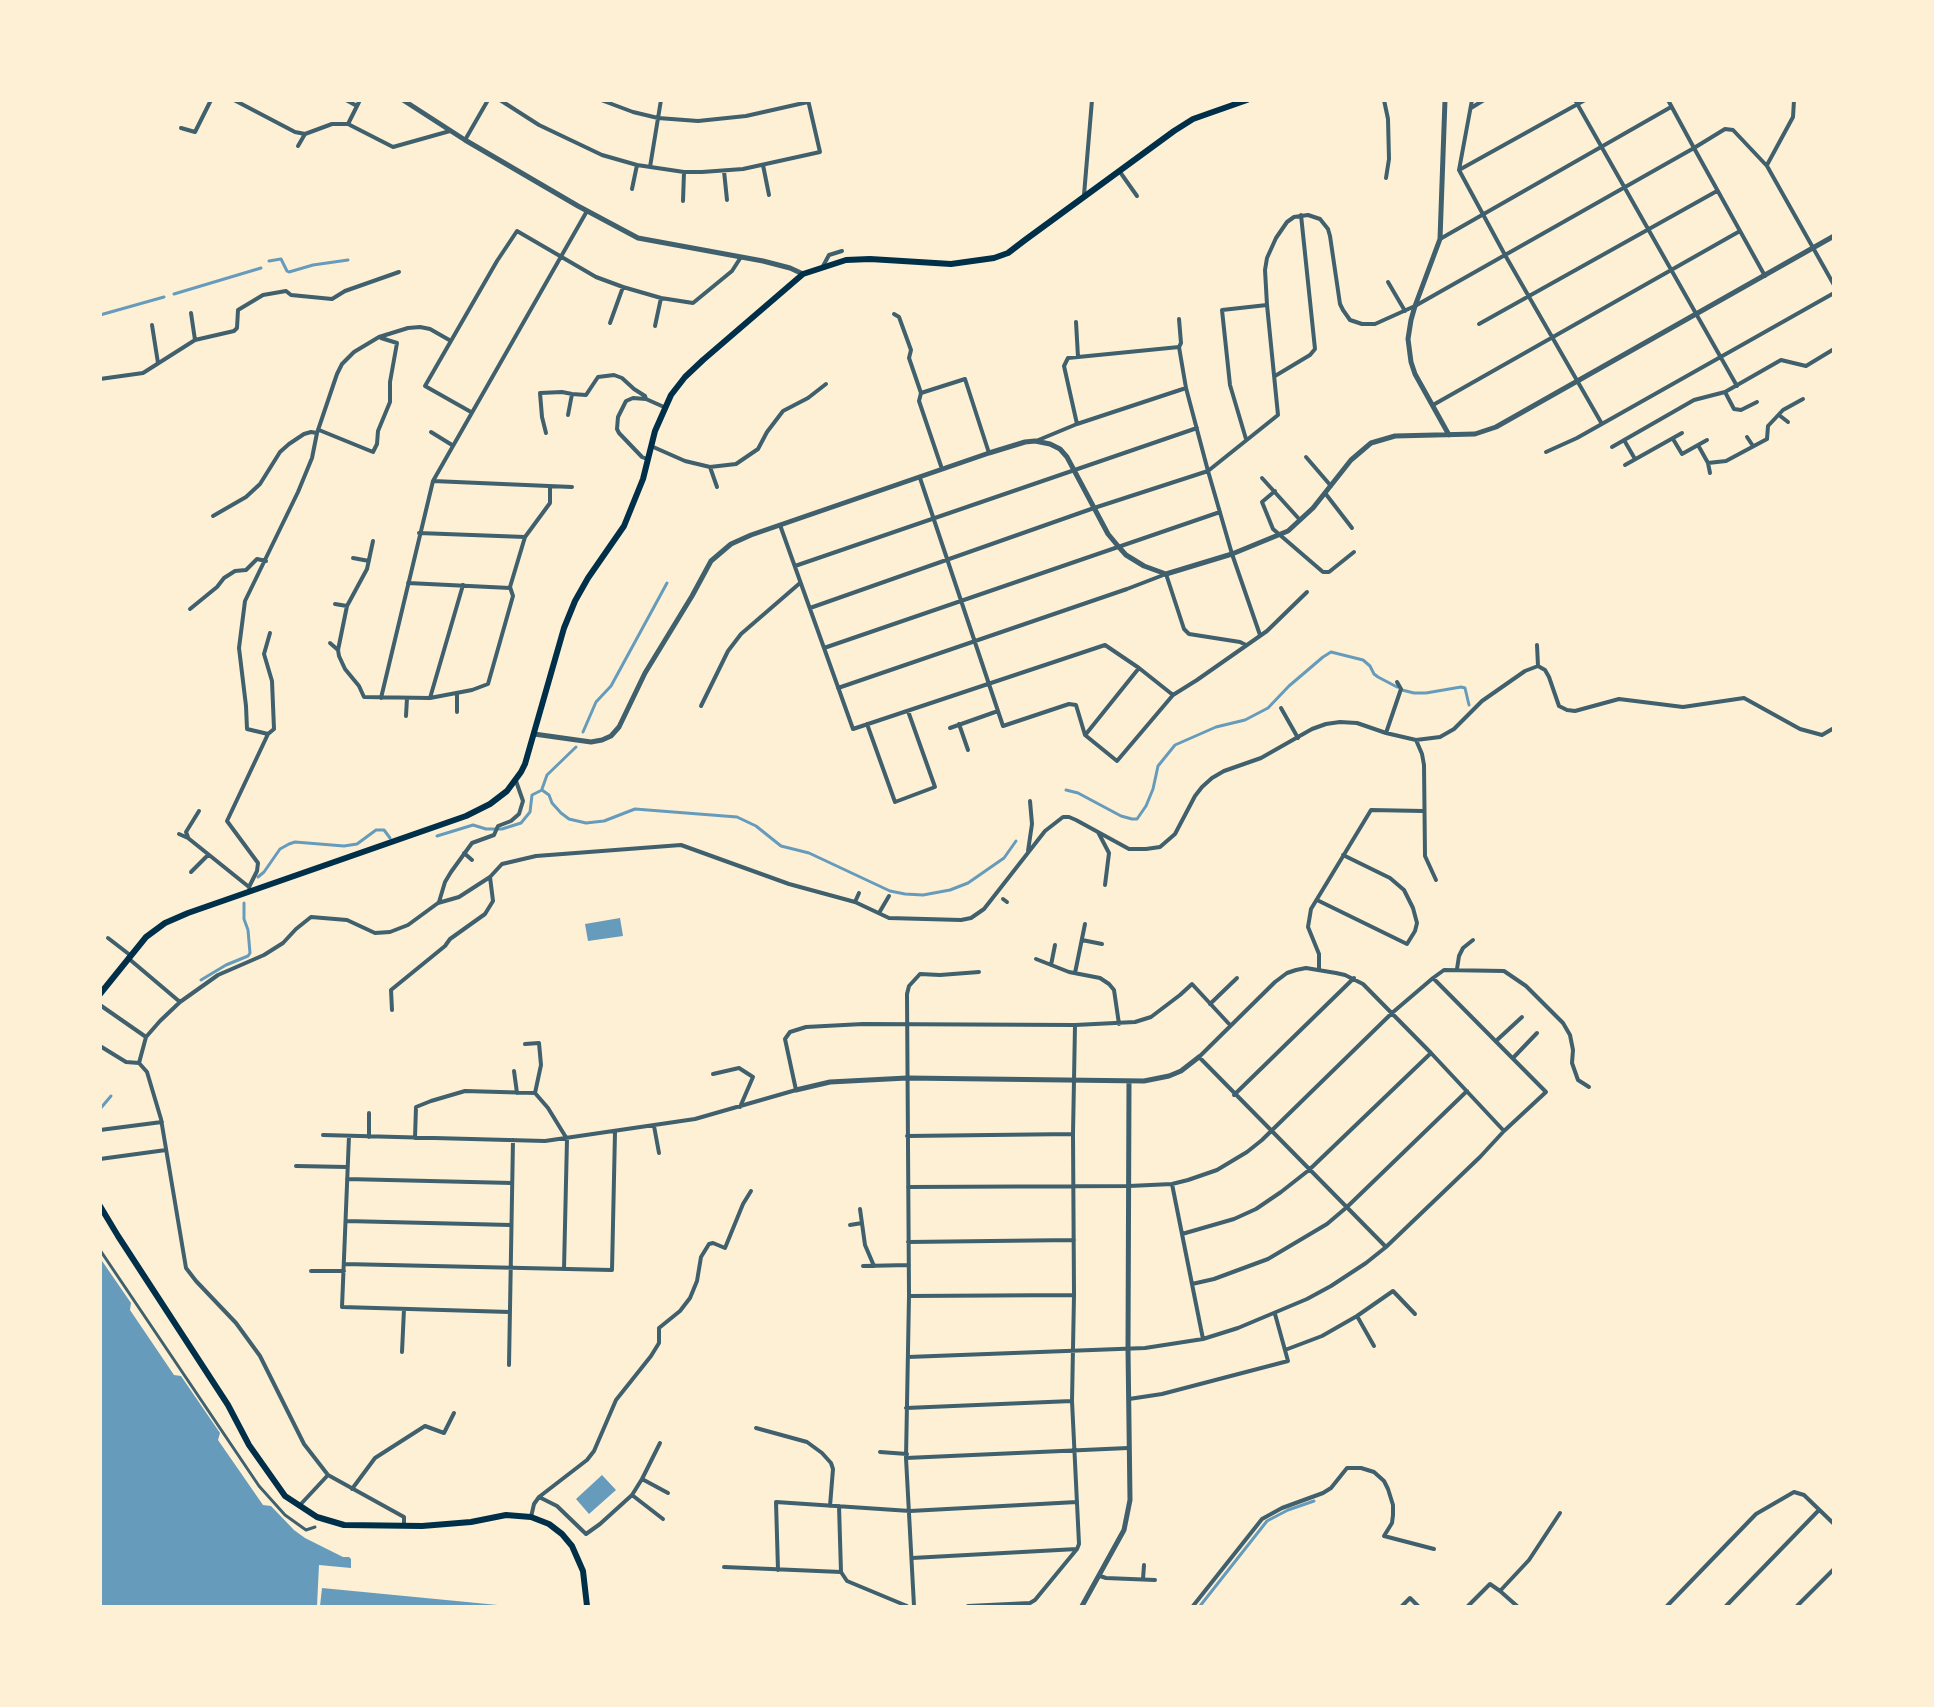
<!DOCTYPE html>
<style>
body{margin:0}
#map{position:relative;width:1934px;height:1707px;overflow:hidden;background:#fdf0d5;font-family:"Archivo Narrow",sans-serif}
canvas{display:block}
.frame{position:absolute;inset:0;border:102px solid #fdf0d5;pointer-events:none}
</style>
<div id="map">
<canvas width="1934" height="1707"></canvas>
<div class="frame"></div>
</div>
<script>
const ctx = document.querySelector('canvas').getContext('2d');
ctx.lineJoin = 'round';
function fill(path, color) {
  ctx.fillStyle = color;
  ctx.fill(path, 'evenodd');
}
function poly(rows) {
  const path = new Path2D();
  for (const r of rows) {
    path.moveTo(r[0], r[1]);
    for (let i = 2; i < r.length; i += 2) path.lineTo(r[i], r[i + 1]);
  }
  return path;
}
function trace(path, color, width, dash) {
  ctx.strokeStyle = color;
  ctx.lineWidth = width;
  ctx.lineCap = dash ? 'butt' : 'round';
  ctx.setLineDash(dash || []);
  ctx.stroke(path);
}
fill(poly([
 [620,918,623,936,588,941,585,924],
 [100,1258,131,1303,130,1310,174,1375,181,1376,220,1433,218,1440,263,1505,271,1506,294,1530,305,1538,343,1557,349,1557,351,1559,351,1568,319,1565,317,1606,101,1606],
 [602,1475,616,1490,589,1514,576,1499],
 [322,1588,508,1606,320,1606]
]), '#669bbc');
trace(poly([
 [269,261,281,259,287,271,289,272,313,265,348,260],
 [174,294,261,268],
 [100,315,164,297],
 [1402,690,1414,693,1426,693,1461,687,1465,688,1469,705],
 [583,732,596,702,611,686,667,583],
 [542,789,547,775,576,747],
 [1066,790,1078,793,1121,816,1132,819,1137,819,1146,806,1153,789,1158,766,1175,745,1216,727,1245,720,1268,708,1289,686,1323,657,1331,652,1363,660,1370,666,1374,674,1378,677,1397,687],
 [437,836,473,825,486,829,502,829,521,823,530,812,532,795,542,790,549,795,552,803,561,813,569,819,586,823,604,821,635,809,737,817,756,826,781,846,809,853,890,891,905,894,923,895,950,890,968,883,1004,858,1016,841],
 [258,877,264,872,280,849,289,844,295,842,344,846,357,844,376,830,384,830,390,838],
 [201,980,226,965,248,956,250,953,248,930,244,919,244,903],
 [100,1109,111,1096],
 [1200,1606,1267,1521,1288,1510,1314,1501]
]), '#669bbc', 3);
trace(poly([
 [100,1250,259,1486,285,1515,306,1530,315,1527]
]), '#3f606c', 3);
trace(poly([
 [234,100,295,132,305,134,332,124,348,124,393,147,450,131],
 [346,100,357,106],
 [500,100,539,125,602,155,637,165,684,172,702,172,743,169,820,152,808,100],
 [601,100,633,112,658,118,698,121,746,116,808,102],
 [1384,100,1388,119,1389,159,1386,178],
 [1472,100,1459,170,1505,255,1602,424],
 [1575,100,1737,386],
 [1668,100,1694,148,1725,129,1733,130,1767,166,1834,285],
 [1471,108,1484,100],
 [348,124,360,100],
 [181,128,195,132,211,100],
 [465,140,488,100],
 [298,146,305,134],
 [763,165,769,195],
 [1767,165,1793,117,1794,100],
 [650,167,661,100],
 [1459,170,1585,100],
 [724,171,727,200],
 [1120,172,1137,196],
 [632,189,637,165],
 [1084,195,1092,100],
 [683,201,684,172],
 [1440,239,1671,107],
 [822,268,829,255,842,251],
 [1388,282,1405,311],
 [191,313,195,340],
 [894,314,899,317,911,350,909,358,921,393,919,401,942,469],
 [1179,319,1181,343,1179,347],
 [1076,322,1078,357],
 [610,323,623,287],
 [1479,324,1717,191],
 [152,325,158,363],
 [655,326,661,298],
 [1275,376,1310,355,1315,349,1301,215],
 [100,379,143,373,195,340,234,331,237,328,238,310,263,295,286,291,291,295,332,299,345,291,399,272],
 [1725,392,1734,409,1741,410,1757,402],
 [921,393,965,379,989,453],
 [1433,405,1740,231],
 [471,412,425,386,497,261,517,231,596,277,623,287,661,298,693,303,732,271,741,257],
 [568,415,572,394],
 [1779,415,1788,422],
 [1077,424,1064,366,1068,358,1179,347,1186,388,1208,471,1232,554,1260,635],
 [319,430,373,452,377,444,378,431,390,402,390,382,397,343,381,338],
 [431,432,452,445],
 [546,433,542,417,540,393,562,392,572,394,586,395,598,377,614,375,622,378,634,389,645,396,646,399],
 [1747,437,1753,446],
 [1246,439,1230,385,1222,310,1267,305],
 [1673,439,1682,454,1707,440],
 [1624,440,1635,459],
 [1036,441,1077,424,1186,388],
 [1698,445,1708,463,1726,461,1767,439,1768,426,1783,410,1803,399],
 [651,446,685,461,710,467,736,464,758,449,767,432,783,411,808,398,826,384],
 [1612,447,1694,400,1725,392,1781,360,1806,366,1834,349],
 [1546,452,1577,438,1834,293],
 [1306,457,1331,486],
 [647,459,642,457,619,433,617,429,618,417,626,401,633,398,646,399,664,407],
 [1708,463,1710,473],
 [1625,465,1682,433],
 [710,467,717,487],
 [920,478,1003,726,1069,704,1076,705,1085,735,1117,761,1173,695,1197,680,1267,631,1307,592],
 [1262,478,1300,520],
 [433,481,572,487],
 [1275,491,1262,502,1273,529,1323,572,1329,572,1354,552],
 [1325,493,1352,528],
 [213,516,246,497,260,484,280,452,289,444,304,434,311,432,317,433],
 [780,525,853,729,1105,645,1139,668,1173,695],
 [419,533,525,537],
 [373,541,367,569,347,606,338,650,339,656,345,669,359,686,364,697,430,698,472,690,488,684,513,596,510,587,525,537,550,503,550,487],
 [353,558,369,561],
 [795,566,1197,428],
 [408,583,510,588],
 [335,604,347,606],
 [810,608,1094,508,1208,471,1278,415,1267,305,1265,270,1267,258,1276,238,1287,222,1294,217,1308,215,1320,219,1328,229,1330,236,1340,304,1343,310,1350,320,1362,324,1375,324,1415,306,1694,148,1765,276],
 [190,609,217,587,224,578,235,571,246,570,257,559,266,561],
 [330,643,338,650],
 [1537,645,1538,666],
 [824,648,1220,512],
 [838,688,1127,589,1166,574,1184,629,1189,634,1240,642,1246,645],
 [381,698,433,481,587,211],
 [430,698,463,585],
 [701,706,728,651,741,634,800,583],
 [1281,708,1298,738],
 [457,712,457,693],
 [406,716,407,698],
 [867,724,895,802,935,787,908,711],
 [959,724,968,750],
 [950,728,998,711],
 [1386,733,1401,689,1397,682],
 [268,734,274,729,272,681,264,654,270,633],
 [1086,734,1139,668],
 [1416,740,1422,754,1424,765,1425,856,1436,880],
 [1098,832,1109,853,1105,885],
 [179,834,188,838,249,887],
 [188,837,186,832,199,811],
 [1028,851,1032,824,1030,801],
 [464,853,472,860],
 [191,872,208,855],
 [250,891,249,887,257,871,258,863,227,821,268,734,247,729,246,706,239,648,245,601,298,492,312,458,317,433,337,374,342,364,354,352,379,337,408,328,420,327,430,329,451,341],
 [1003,899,1007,902],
 [1317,900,1407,944,1415,931,1417,923,1413,908,1404,890,1390,878,1343,855],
 [439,902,445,882,451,872,472,843,494,835,498,826,511,821,519,814,523,801,516,781],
 [855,902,859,893],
 [879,913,889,896],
 [108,938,130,955],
 [1082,940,1102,944],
 [128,958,180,1002],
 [1036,959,1069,972,1100,978,1109,984,1114,990,1119,1024],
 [1051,965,1055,945],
 [1457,969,1459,956,1463,948,1473,940],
 [1319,970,1319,954,1308,927,1311,909,1371,810,1423,811],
 [1075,973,1085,924],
 [1433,978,1444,970,1504,971,1526,986,1563,1023,1570,1035,1573,1050,1572,1063,1578,1080,1589,1087],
 [1210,1004,1237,978],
 [100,1005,146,1037],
 [392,1010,391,990,445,946,450,939,485,914,493,901,490,877],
 [1496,1041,1522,1017],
 [525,1044,539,1043,541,1065,535,1093],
 [100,1046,126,1062,139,1063,147,1072,161,1119,186,1268,196,1281,236,1323,260,1356,304,1444,328,1475,404,1517,404,1525],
 [1513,1058,1537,1033],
 [139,1063,146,1037,160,1021,180,1002,218,975,264,955,283,943,296,929,311,917,347,920,375,933,390,932,408,925,438,903,459,897,490,877,502,864,536,856,681,845,789,884,855,902,889,918,961,920,971,918,984,909,1045,831,1063,817,1069,817,1076,820,1129,849,1146,849,1160,847,1175,834,1195,796,1202,787,1212,778,1224,771,1261,758,1312,729,1326,724,1340,722,1357,723,1386,733,1416,740,1440,737,1454,729,1482,701,1525,671,1538,666,1545,670,1549,677,1559,706,1567,710,1575,711,1619,699,1683,707,1744,698,1800,729,1822,735,1834,728],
 [514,1071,517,1093],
 [713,1074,739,1068,753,1077,740,1107],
 [1234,1095,1354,978],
 [654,1126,659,1153],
 [100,1130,162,1122],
 [323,1135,545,1141,695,1119,796,1090,785,1039,790,1032,806,1027,863,1024,1075,1025,1135,1022,1151,1017,1180,995,1192,984,1230,1025],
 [349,1136,342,1307,510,1312],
 [907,1136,1073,1134],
 [369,1137,369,1113],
 [415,1138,416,1107,431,1101,465,1091,535,1093,548,1108,567,1139,564,1269],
 [100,1159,166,1150],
 [296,1166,347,1167],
 [347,1179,512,1183],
 [1172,1184,1203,1339],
 [908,1187,1129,1186,1172,1184,1188,1180,1217,1170,1247,1152,1262,1140,1392,1013,1433,978,1546,1092,1504,1131],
 [860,1209,865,1245,874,1266],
 [346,1221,511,1225],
 [850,1225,862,1223],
 [1182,1234,1234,1219,1256,1209,1281,1192,1309,1170,1431,1053],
 [908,1242,1074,1240],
 [344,1264,612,1270,615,1132],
 [863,1266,909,1265],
 [311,1271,344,1271],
 [1192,1284,1214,1279,1268,1259,1327,1224,1347,1207,1467,1091],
 [909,1296,1074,1295],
 [1357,1316,1374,1346],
 [1285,1350,1322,1336,1357,1316,1393,1291,1415,1314],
 [402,1352,404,1309],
 [908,1357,1145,1348,1203,1339,1238,1328,1307,1299,1331,1286,1366,1263,1386,1247,1480,1157,1504,1131,1431,1053,1363,984,1345,975,1336,973,1306,968,1296,970,1287,973,1275,982,1199,1057,1386,1247],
 [509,1365,513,1140],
 [1129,1399,1162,1394,1288,1361,1275,1314],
 [906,1408,1072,1401],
 [756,1428,807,1442,822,1453,831,1463,833,1469,830,1506],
 [880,1452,907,1454],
 [906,1458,1128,1448],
 [642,1479,668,1493],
 [352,1489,375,1458,425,1426,444,1433,454,1413],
 [632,1495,663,1519],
 [539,1497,557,1506,586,1534,600,1524,632,1495,642,1479,660,1443],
 [300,1505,328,1475],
 [839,1506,841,1572],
 [531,1517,534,1504,539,1497,587,1460,594,1451,616,1400,651,1356,659,1343,659,1328,680,1311,690,1298,697,1281,701,1257,709,1244,713,1243,725,1248,743,1204,751,1191],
 [912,1558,1077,1549],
 [724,1567,841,1572,847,1581,907,1606],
 [778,1570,776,1502,910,1511,1077,1502],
 [1100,1576,1106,1578,1155,1580],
 [1143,1579,1144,1565],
 [1500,1591,1517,1606],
 [914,1606,906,1458,909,1296,907,994,909,986,920,974,940,975,979,972],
 [968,1606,1030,1603,1035,1600,1077,1549,1079,1544,1072,1401,1074,1295,1073,1134,1075,1025],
 [1193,1606,1262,1519,1282,1508,1323,1493,1331,1488,1347,1468,1361,1468,1374,1472,1384,1481,1388,1489,1393,1505,1393,1515,1392,1523,1384,1536,1434,1549],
 [1402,1606,1410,1598,1418,1606],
 [1468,1606,1490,1584,1500,1591,1529,1560,1560,1513],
 [1667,1606,1756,1514,1794,1492,1804,1495,1834,1524],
 [1726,1606,1819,1510],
 [1797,1606,1834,1569]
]), '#3f606c', 4);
trace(poly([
 [403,100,465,140,578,206,638,238,763,261,790,268,803,274],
 [1445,100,1440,239,1415,306,1411,320,1408,339,1411,362,1415,374,1449,435],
 [534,734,591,742,602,740,611,736,619,727,645,673,692,596,711,561,731,544,751,535,989,453,1025,442,1035,441,1050,444,1060,449,1067,457,1108,534,1118,546,1126,555,1144,566,1166,574,1232,554,1288,531,1313,508,1351,460,1371,443,1395,436,1475,434,1496,427,1834,236],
 [796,1090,830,1082,907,1078,1144,1081,1169,1076,1181,1071,1199,1057],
 [1082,1606,1124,1530,1130,1500,1128,1349,1129,1081]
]), '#3f606c', 5);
trace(poly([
 [100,994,146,937,165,923,188,913,466,816,490,804,507,791,521,772,525,764,564,628,575,601,588,578,624,526,643,479,655,431,671,395,685,377,703,360,803,274,846,260,870,259,951,264,994,258,1008,253,1025,240,1174,131,1193,119,1210,113,1247,100],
 [100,1206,118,1236,228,1405,249,1445,285,1496,317,1517,344,1525,422,1526,471,1522,506,1515,531,1517,549,1524,562,1534,572,1546,583,1571,587,1606]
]), '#003049', 6);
</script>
